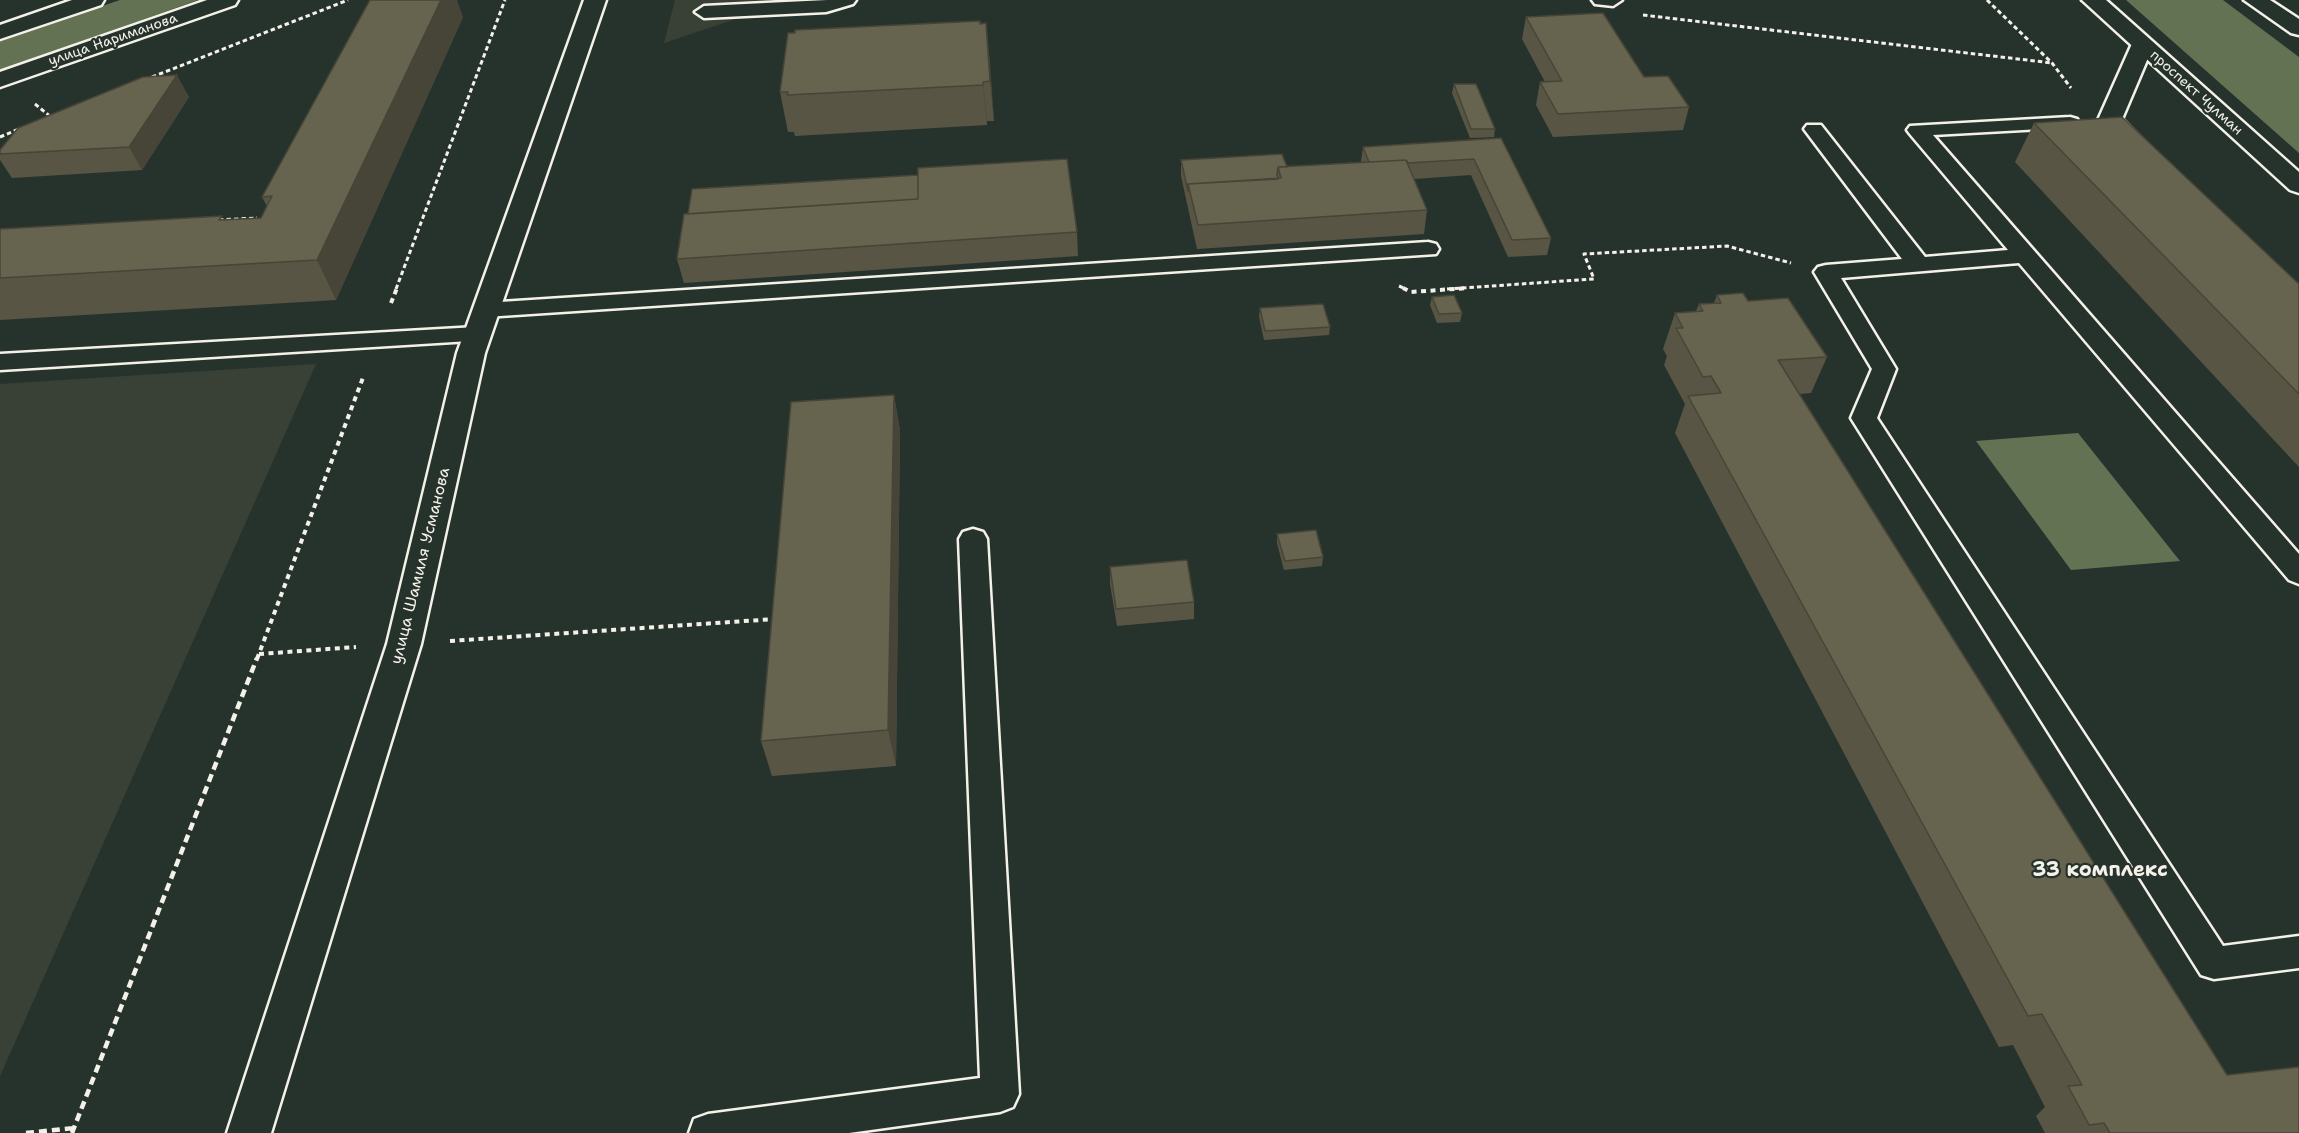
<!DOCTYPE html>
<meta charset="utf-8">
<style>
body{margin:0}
canvas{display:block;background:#26332d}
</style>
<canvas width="2299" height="1133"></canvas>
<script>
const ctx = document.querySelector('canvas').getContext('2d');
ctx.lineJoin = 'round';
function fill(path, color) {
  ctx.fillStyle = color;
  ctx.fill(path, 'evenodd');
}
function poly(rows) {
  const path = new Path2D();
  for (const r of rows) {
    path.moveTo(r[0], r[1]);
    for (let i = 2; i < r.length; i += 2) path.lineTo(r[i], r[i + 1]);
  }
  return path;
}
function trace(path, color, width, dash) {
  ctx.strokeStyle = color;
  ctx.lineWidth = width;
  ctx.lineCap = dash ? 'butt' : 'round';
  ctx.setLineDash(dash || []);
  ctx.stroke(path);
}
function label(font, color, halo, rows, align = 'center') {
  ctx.font = font + ' "Shantell Sans",sans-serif';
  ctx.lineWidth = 4.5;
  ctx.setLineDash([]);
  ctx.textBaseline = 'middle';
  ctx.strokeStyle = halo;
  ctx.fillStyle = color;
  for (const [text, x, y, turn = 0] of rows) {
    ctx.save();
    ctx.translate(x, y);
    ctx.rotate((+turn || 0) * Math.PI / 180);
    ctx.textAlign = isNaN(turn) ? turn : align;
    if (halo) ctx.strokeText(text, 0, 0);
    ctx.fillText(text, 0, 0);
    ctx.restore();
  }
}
fill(poly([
 [675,0,792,0,664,43],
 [316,364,0,1076,0,1077,0,384]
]), '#394137');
fill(poly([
 [120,0,198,0,0,70,0,41],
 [2126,0,2223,0,2299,57,2299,153],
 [2078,433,2180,561,2071,570,1976,441]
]), '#647254');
const service = poly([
 [827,0,856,0,853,4,826,12,704,18,695,12,704,6,827,0],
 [1592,0,1622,0,1613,6,1595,4,1592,0],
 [2070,117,2077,119,2080,123,2077,127,1933,135,2299,554,2299,584,2289,580,2019,263,1841,278,1896,369,1877,418,2223,946,2299,936,2299,968,2214,979,2201,975,1851,418,1872,369,1814,272,1818,267,1826,265,1902,259,1807,133,1804,129,1807,125,1821,125,1925,257,2008,250,1910,134,1907,130,1910,126,2070,117],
 [1428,242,1436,244,1439,249,1436,254,485,317,477,315,473,310,477,305,485,303,1428,242],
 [477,327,486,330,489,335,486,340,0,370,0,354,477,327],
 [973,529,983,532,987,539,1019,1094,1013,1107,1000,1112,849,1133,689,1133,694,1119,708,1114,980,1078,959,539,963,532,973,529]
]);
const minor = poly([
 [584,0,606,0,485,353,421,644,271,1133,227,1133,387,644,457,353,584,0],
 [2142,39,2150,41,2153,46,2122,119,2153,150,2150,155,2141,157,2132,155,2098,120,2131,46,2134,41,2142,39]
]);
const secondary = poly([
 [72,0,104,0,101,5,0,39,0,25,72,0],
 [207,0,238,0,235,5,0,87,0,72,207,0],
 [2082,0,2106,0,2299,172,2299,193,2290,190,2082,0],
 [2244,0,2270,0,2299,19,2299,35,2291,33,2244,0]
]);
trace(service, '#f4f1e8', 5);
trace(minor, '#f4f1e8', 5);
trace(secondary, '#f4f1e8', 5);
trace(poly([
 [1987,0,2052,63,2071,88],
 [1643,15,2052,63],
 [152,77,348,0],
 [35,104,51,117],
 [0,137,19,129],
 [219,220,257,218],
 [1399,286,1406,289],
 [396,289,505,0],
 [1447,289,1594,279,1584,254,1727,246,1791,263]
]), '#f4f1e8', 3, [4.5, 3]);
trace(poly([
 [1403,288,1411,292,1468,288],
 [391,303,397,288],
 [450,641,775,619],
 [259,654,356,647],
 [257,659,364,375]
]), '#f4f1e8', 4, [5, 4.5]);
trace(poly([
 [26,1133,74,1128],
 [72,1133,257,658]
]), '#f4f1e8', 4.5, [8, 5]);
fill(service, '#26332d');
fill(minor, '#26332d');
fill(secondary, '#26332d');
fill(poly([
 [463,17,336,300,0,320,0,229,261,218,267,206,262,197],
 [1526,17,1644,77,1689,107,1683,130,1553,137,1536,105,1540,82,1545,82,1522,39],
 [986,23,994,121,987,121,987,125,795,136,794,132,788,132,780,92,980,24],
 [1454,84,1495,129,1494,137,1470,138,1452,93],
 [189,97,142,170,12,178,0,160,0,150],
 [2034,123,2299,284,2299,467,2015,162],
 [1501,138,1551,238,1547,255,1508,257,1471,175,1414,179,1427,210,1424,234,1197,249,1181,176,1181,160,1287,167,1361,162,1363,147],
 [1077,232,1078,256,684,283,677,259],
 [1717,295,1748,301,1827,357,1811,393,1799,394,2227,1075,2299,1133,2045,1133,2036,1116,2045,1107,2013,1045,1999,1047,1675,433,1685,404,1664,365,1667,356,1663,349,1675,313,1696,311,1699,304,1714,303],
 [1432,297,1462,313,1460,322,1437,323,1430,305],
 [1260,308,1330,327,1329,335,1264,340,1259,317],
 [894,395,900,431,896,766,772,776,761,741],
 [1277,534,1323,557,1322,566,1284,570,1277,543],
 [1110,567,1194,602,1194,619,1117,626,1110,584]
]), '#585544');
fill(poly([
 [441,0,457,0,463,17,336,300,317,260],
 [986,23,990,62,994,121,990,81],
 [177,75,189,97,142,170,129,147],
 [983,82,987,121,987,125,983,85],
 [894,395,900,431,896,766,888,730]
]), '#474537');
const building = poly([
 [370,0,441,0,317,260,0,278,0,229,222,216,219,220,261,218,272,196,262,197,370,0],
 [1603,13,1644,77,1668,76,1689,107,1558,114,1540,82,1562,81,1526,17,1603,13],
 [980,21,980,24,986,23,990,81,983,82,983,85,787,95,788,92,780,92,788,33,795,33,795,30,980,21],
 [177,75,129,147,0,154,0,150,18,128,143,77,177,75],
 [1454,84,1476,84,1495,129,1471,129,1454,84],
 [2122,117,2299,284,2299,394,2034,123,2122,117],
 [1501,138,1551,238,1512,240,1474,159,1408,163,1406,160,1369,162,1363,147,1501,138],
 [1282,154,1287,167,1278,167,1277,174,1278,179,1188,184,1188,191,1181,160,1282,154],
 [1067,159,1077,232,677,259,684,214,918,199,918,168,1067,159],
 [1406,160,1427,210,1198,225,1188,184,1281,178,1278,167,1406,160],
 [918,175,918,199,688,214,692,189,918,175],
 [1743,293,1748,301,1788,298,1827,357,1778,360,2227,1075,2299,1067,2299,1133,2110,1133,2104,1123,2089,1125,2068,1086,2082,1085,2042,1014,2028,1016,1688,396,1721,393,1711,376,1703,377,1676,328,1683,328,1675,313,1703,311,1699,304,1721,303,1717,295,1743,293],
 [1454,295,1462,313,1439,314,1432,297,1454,295],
 [1323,304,1330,327,1265,331,1260,308,1323,304],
 [894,395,888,730,761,741,791,402,894,395],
 [1316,530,1323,557,1285,561,1277,534,1316,530],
 [1187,560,1194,602,1116,609,1110,567,1187,560]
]);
fill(building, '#66634f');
trace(building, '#474537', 1.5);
label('14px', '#f4f1e8', '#26332d', [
 ["улица Нариманова",113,40,-19],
 ["проспект Чулман",2196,93,42]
]);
label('16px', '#f4f1e8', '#26332d', [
 ["улица Шамиля Усманова",421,566,-76]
]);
label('bold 20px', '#f4f1e8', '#26332d', [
 ["33 комплекс",2100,871]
]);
</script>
